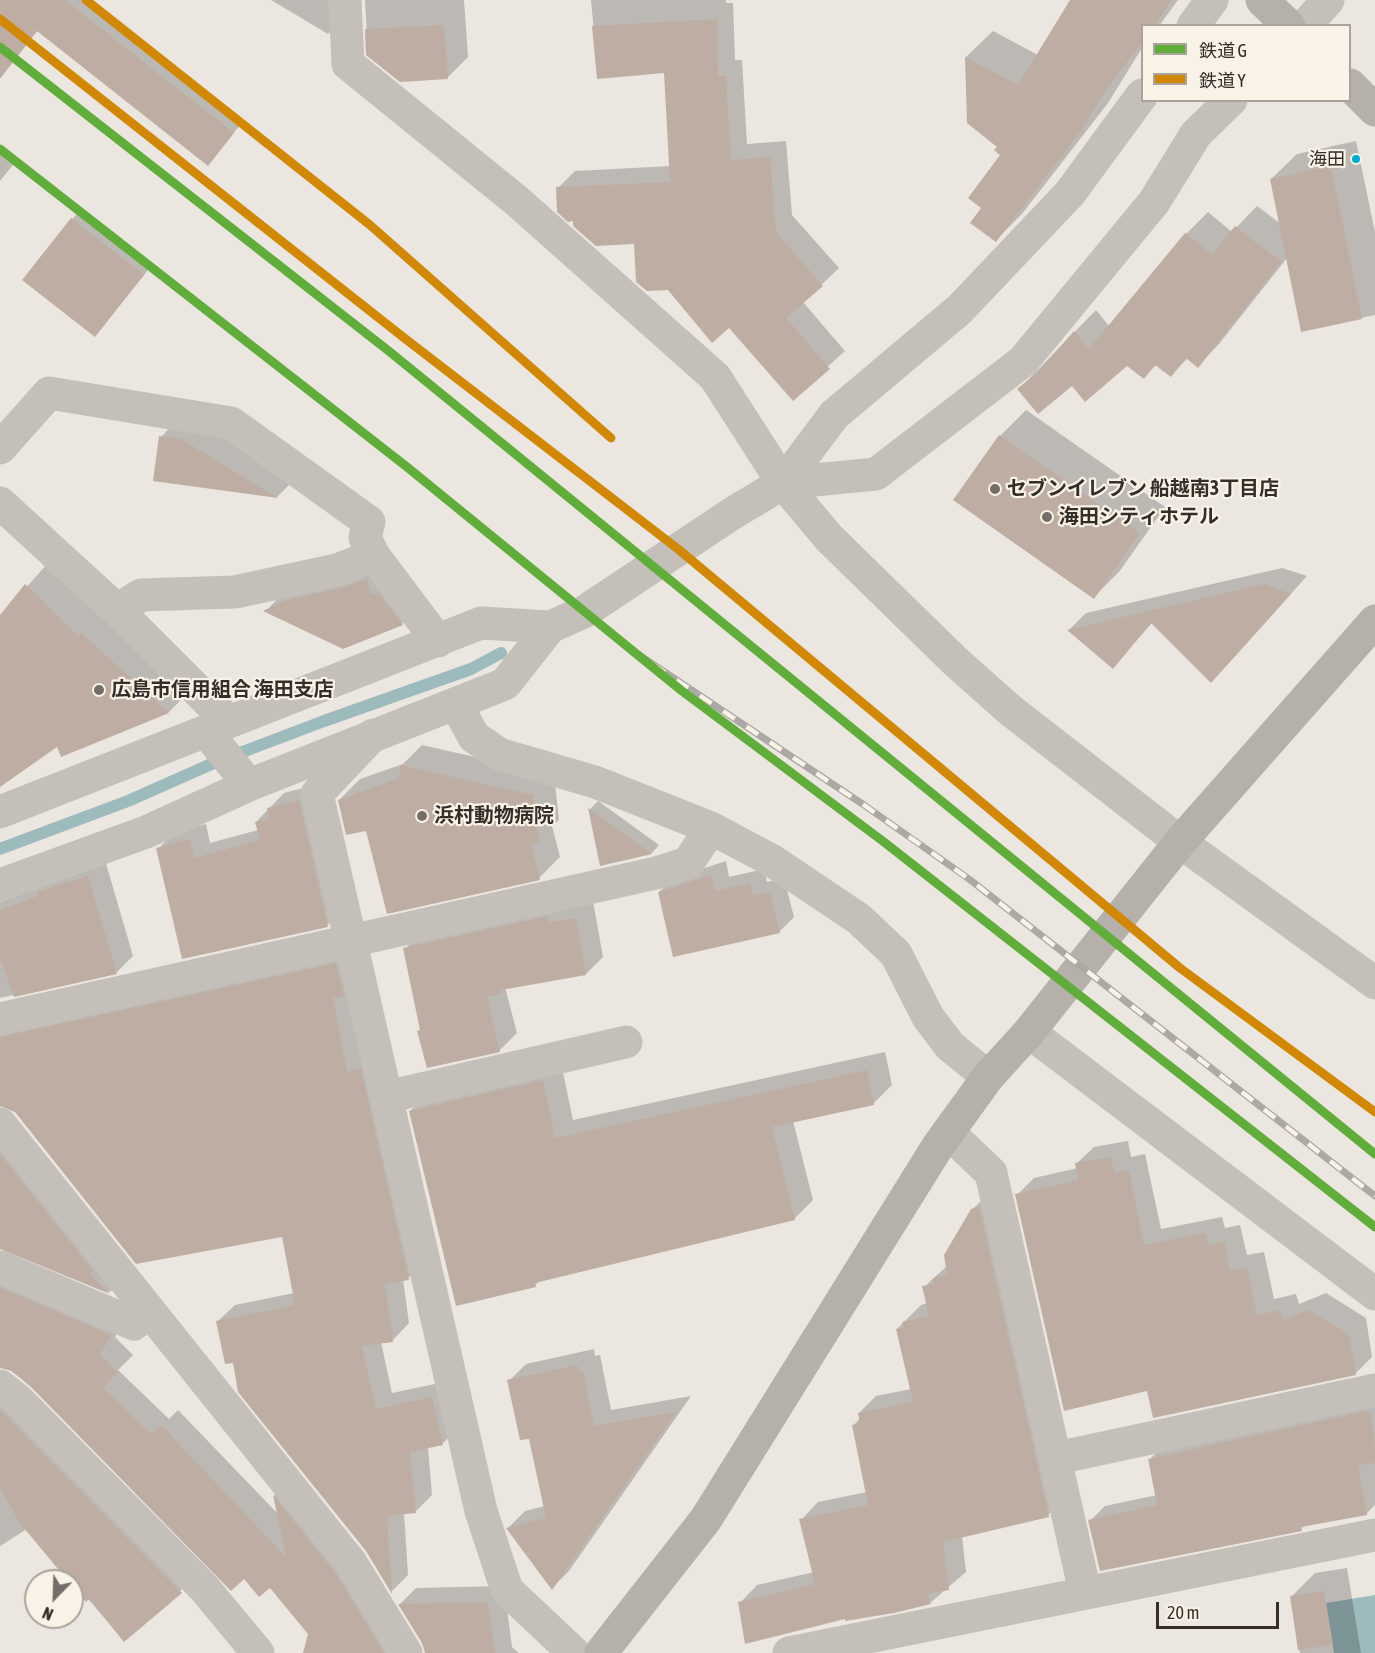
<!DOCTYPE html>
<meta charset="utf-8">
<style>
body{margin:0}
#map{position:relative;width:1375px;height:1653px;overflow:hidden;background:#ebe7e0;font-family:"Asap Condensed","Noto Sans JP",sans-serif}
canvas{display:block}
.legend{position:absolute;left:1141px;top:24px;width:210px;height:78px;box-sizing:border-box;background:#f8f2e7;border:2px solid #aaa39b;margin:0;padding:8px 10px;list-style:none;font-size:18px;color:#352d28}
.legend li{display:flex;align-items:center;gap:12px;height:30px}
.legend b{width:30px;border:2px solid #aaa39b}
.north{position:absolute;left:24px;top:1569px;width:60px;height:60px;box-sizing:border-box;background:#f8f2e7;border:2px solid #aaa39b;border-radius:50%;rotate:203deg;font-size:16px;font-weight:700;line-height:24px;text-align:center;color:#352d28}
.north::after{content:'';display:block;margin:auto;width:21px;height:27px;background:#756e68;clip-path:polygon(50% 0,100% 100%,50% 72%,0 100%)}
.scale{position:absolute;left:1156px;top:1602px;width:123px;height:27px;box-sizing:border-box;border:3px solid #352d28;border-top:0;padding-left:8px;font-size:18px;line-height:21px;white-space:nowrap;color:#352d28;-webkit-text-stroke:4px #f8f2e7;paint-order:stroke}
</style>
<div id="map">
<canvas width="1375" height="1653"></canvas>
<ul class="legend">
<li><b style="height:8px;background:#60ad3b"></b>鉄道 G</li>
<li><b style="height:8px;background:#d08806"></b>鉄道 Y</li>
</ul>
<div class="north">N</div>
<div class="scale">20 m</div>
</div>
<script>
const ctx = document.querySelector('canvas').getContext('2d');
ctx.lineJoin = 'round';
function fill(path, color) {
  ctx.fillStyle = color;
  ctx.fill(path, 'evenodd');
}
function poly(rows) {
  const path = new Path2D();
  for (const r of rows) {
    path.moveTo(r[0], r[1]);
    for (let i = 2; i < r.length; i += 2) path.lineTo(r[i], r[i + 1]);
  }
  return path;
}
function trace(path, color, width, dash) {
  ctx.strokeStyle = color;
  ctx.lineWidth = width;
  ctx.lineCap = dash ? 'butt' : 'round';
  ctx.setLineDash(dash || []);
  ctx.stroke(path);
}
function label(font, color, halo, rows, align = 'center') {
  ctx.font = font + ' "Asap Condensed","Noto Sans JP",sans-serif';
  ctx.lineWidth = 4.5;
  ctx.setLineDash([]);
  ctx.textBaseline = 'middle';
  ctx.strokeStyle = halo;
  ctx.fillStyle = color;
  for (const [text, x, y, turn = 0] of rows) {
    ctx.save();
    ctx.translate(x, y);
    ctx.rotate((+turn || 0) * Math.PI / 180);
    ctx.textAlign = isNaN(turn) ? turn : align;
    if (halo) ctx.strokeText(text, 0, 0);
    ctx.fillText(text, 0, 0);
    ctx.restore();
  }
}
fill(poly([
 [1375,1595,1375,1653,1334,1653,1326,1603]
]), '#9dbabc');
fill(poly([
 [0,0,83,0,241,124,208,164,38,30,0,79],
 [271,0,348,0,348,14,328,34],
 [365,0,464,0,468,57,447,78,368,54],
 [591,0,726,0,726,3,733,3,735,60,742,60,747,144,786,141,792,215,839,268,803,302,845,351,793,398,730,326,636,242,574,220,558,188,575,171,671,166,666,71,598,77],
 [1072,0,1178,0,1159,26,1142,26,1142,48,1108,103,1022,214,996,240,983,208,1002,155,999,147,968,122,966,57,993,31,1038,55],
 [1356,141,1375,232,1375,315,1302,330,1287,258,1219,344,1198,366,1188,358,1171,375,1157,364,1144,377,1127,364,1072,384,1019,389,1096,310,1109,326,1186,234,1208,212,1232,232,1257,206,1281,224,1271,179,1297,154],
 [0,148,16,161,0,181],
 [82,209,153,264,95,335,72,219],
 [1026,410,1165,507,1119,572,1094,597,955,500,1000,436],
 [178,419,198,422,293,481,277,497,155,480,161,437],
 [385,562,419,607,402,624,266,611,282,594],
 [48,563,191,690,169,712,62,755,58,744,0,767,0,617],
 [1282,568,1307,576,1228,664,1152,623,1113,667,1069,630,1086,613],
 [422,745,554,775,559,820,552,826,560,857,539,878,367,829,339,800,360,779,403,764],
 [315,785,344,909,327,925,158,849,174,832,206,824,210,843,258,830,256,822,284,793],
 [598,801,659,845,652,853,601,864,590,809],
 [105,860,133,956,117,972,0,998,0,902],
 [726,861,729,877,764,869,767,882,784,878,794,917,779,932,659,892,674,878],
 [593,901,603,957,586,974,505,987,517,1033,500,1050,428,1067,405,949,422,932],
 [353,947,425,1261,408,1278,403,1279,409,1323,393,1340,381,1342,392,1393,449,1381,459,1427,442,1444,428,1447,432,1495,416,1511,404,1513,408,1575,392,1591,218,1321,235,1305,294,1293,283,1235,0,1105,0,1010],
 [885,1052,892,1085,873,1104,793,1121,813,1200,794,1219,541,1280,535,1285,410,1111,429,1093,561,1063,573,1120],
 [0,1122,126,1276,110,1292,0,1247],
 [1128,1141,1131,1157,1145,1154,1161,1229,1222,1217,1225,1228,1240,1225,1247,1255,1264,1252,1274,1299,1296,1294,1299,1304,1326,1293,1366,1318,1372,1357,1355,1374,1148,1389,1017,1195,1034,1178,1078,1168,1077,1163,1094,1147],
 [990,1192,1065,1498,1048,1515,962,1536,966,1572,930,1603,846,1617,740,1603,757,1585,814,1572,801,1520,818,1502,867,1492,854,1425,860,1418,859,1413,876,1396,911,1389,897,1329,921,1305,928,1303,924,1287,947,1266,972,1210],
 [0,1258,126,1318,115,1337,133,1355,118,1370,169,1419,178,1410,279,1515,274,1496,290,1480,414,1653,305,1653,310,1634,270,1586,244,1577,33,1387,4,1366,0,1366],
 [594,1349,595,1356,600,1355,611,1410,691,1396,569,1571,552,1588,508,1528,525,1511,545,1506,530,1437,509,1381,526,1364],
 [0,1377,198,1575,124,1640,27,1529,0,1546],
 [1375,1400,1375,1505,1366,1514,1306,1524,1301,1529,1090,1521,1105,1506,1157,1495,1150,1459,1165,1444],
 [1347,1568,1361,1653,1300,1653,1291,1597,1315,1573],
 [504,1586,512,1647,519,1653,426,1653,423,1643,400,1604,416,1588]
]), '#0003');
trace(poly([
 [0,849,128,801,216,762,324,721,471,669,501,653]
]), '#9dbabc', 12);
fill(poly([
 [0,0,65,0,234,133,208,166,37,31,0,78],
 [1070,0,1172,0,1154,26,1143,26,1143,41,1107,88,1081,131,996,242,970,223,981,208,968,198,1000,155,994,150,997,147,967,123,965,57,1018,85],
 [717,19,718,76,726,76,731,160,770,157,776,232,823,286,786,318,830,369,793,401,729,328,712,343,668,290,647,291,636,282,634,244,596,246,573,226,573,221,568,222,557,212,556,187,670,182,664,73,597,79,592,26],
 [444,25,448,79,400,82,366,55,365,29],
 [1331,166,1362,319,1301,332,1270,179],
 [71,218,144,275,95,337,22,280],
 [1235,226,1281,262,1198,368,1186,358,1171,377,1155,365,1144,379,1127,366,1085,402,1072,386,1038,414,1017,389,1037,373,1074,331,1089,349,1185,233,1212,254],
 [999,435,1140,533,1094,599,953,500],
 [159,436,181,439,278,498,153,481],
 [367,579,371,595,378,593,403,625,343,649,263,611,283,601,341,588],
 [25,584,78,636,81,633,169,713,61,757,57,747,0,787,0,615],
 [1264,584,1291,594,1211,683,1151,623,1113,669,1067,630],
 [400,765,533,795,539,842,531,844,540,880,387,914,366,831,346,835,338,800,399,778],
 [299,800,328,927,182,959,156,848,190,839,194,858,260,840,255,822,269,818,267,808],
 [588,808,652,854,600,866],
 [711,875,715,891,750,883,753,896,770,892,780,933,673,957,658,892],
 [88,876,117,974,14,997,0,958,0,910,38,896,37,892],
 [548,916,549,922,576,918,586,975,501,990,502,994,487,997,500,1052,427,1068,417,1031,420,1030,403,948],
 [336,963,344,996,333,998,347,1072,361,1069,409,1280,385,1284,393,1342,362,1346,376,1409,432,1397,443,1445,410,1452,416,1513,387,1516,392,1594,366,1551,238,1392,233,1363,225,1364,216,1321,295,1305,282,1237,136,1264,15,1112,0,1106,0,1037],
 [867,1070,874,1105,772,1127,795,1220,535,1283,536,1287,456,1306,409,1111,543,1080,555,1138],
 [0,1154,94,1272,89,1273,110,1294,0,1249],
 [1111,1157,1114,1173,1129,1170,1144,1245,1205,1233,1208,1245,1224,1241,1230,1271,1247,1268,1257,1315,1280,1310,1282,1320,1309,1310,1349,1335,1356,1375,1153,1418,1147,1391,1064,1411,1015,1194,1078,1180,1075,1163],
 [979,1206,1049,1517,943,1542,949,1590,927,1594,931,1604,894,1613,845,1621,845,1619,745,1644,738,1602,815,1584,799,1519,868,1505,852,1425,860,1423,858,1413,913,1402,896,1329,904,1327,902,1322,929,1316,922,1286,934,1284,933,1278,947,1275,944,1255,971,1209],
 [0,1287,111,1335,100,1355,118,1372,103,1388,151,1434,161,1425,286,1557,273,1495,336,1574,384,1653,303,1653,308,1634,270,1588,259,1597,244,1579,231,1591,32,1388,12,1371,0,1368],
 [577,1365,579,1372,583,1371,594,1426,676,1412,552,1590,506,1528,546,1518,529,1439,520,1440,507,1380],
 [0,1410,182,1593,124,1642,89,1599,86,1602,72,1585,72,1581,68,1581,19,1522,0,1487],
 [1362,1412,1371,1412,1375,1447,1375,1463,1358,1465,1367,1515,1301,1527,1302,1531,1100,1571,1088,1520,1157,1505,1148,1459],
 [1324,1591,1333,1645,1298,1650,1290,1596],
 [488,1602,495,1653,425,1653,422,1643,398,1604]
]), '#beada2');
trace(poly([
 [345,0,348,64,517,201,715,377,783,483,829,538,955,661,1010,710,1180,842,1375,983],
 [1193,26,1212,0],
 [1305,26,1328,0],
 [0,448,49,393,231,423,369,522,365,538,374,556],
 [783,483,876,474,1023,361,1154,202,1196,134,1231,100],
 [0,503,117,610,228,721],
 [117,610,141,595,235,592,337,570,374,556,438,641],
 [456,704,474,737,499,754,595,782,711,828,771,860,859,919,896,954,928,1017,950,1046,988,1077],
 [206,731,249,785],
 [373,735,317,794,481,1511,507,1590,574,1653],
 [0,812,481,623,550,627,584,612,733,513,783,483,834,415,960,309,1070,193,1142,95],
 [0,885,146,832,249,785,505,684,550,627],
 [0,1019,656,873,688,863,711,828],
 [1029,1032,1375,1294],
 [386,1097,626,1042],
 [0,1124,351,1563,406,1653],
 [948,1132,991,1173,1085,1592],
 [0,1267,134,1324,149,1311],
 [0,1386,19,1401,204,1588,258,1653],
 [1057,1458,1375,1390],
 [789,1653,1375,1535]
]), '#c5bfb9', 33);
trace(poly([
 [1262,0,1289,26],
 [1350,85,1375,110],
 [601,1653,706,1519,938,1146,988,1077,1029,1032,1180,842,1375,621]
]), '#b5b0aa', 33);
const rail = poly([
 [630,649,864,805,969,879,1375,1196]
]);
trace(rail, '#aca8a4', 7);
trace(rail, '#f8f2e7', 4.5, [14]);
trace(poly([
 [0,47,390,352,1375,1154],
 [0,149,407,467,682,691,884,842,1375,1227]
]), '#60ad3b', 9);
trace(poly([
 [86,0,370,225,611,438],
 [0,19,403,337,678,549,1180,968,1375,1112]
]), '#d08806', 9);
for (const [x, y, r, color] of [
 [1356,159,5,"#00a9ce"],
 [995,489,6,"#756e68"],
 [1047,517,6,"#756e68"],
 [99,690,6,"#756e68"],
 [422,816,6,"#756e68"]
]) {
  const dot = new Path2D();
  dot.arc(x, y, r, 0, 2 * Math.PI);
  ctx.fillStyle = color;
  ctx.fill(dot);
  trace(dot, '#f8f2e7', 2);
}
label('18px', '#352d28', '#f8f2e7', [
 ["海田",1345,159]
], 'right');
label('bold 20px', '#352d28', '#f8f2e7', [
 ["セブンイレブン 船越南3丁目店",1007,489],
 ["海田シティホテル",1059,517],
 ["広島市信用組合 海田支店",111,690],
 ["浜村動物病院",434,816]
], 'left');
</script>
